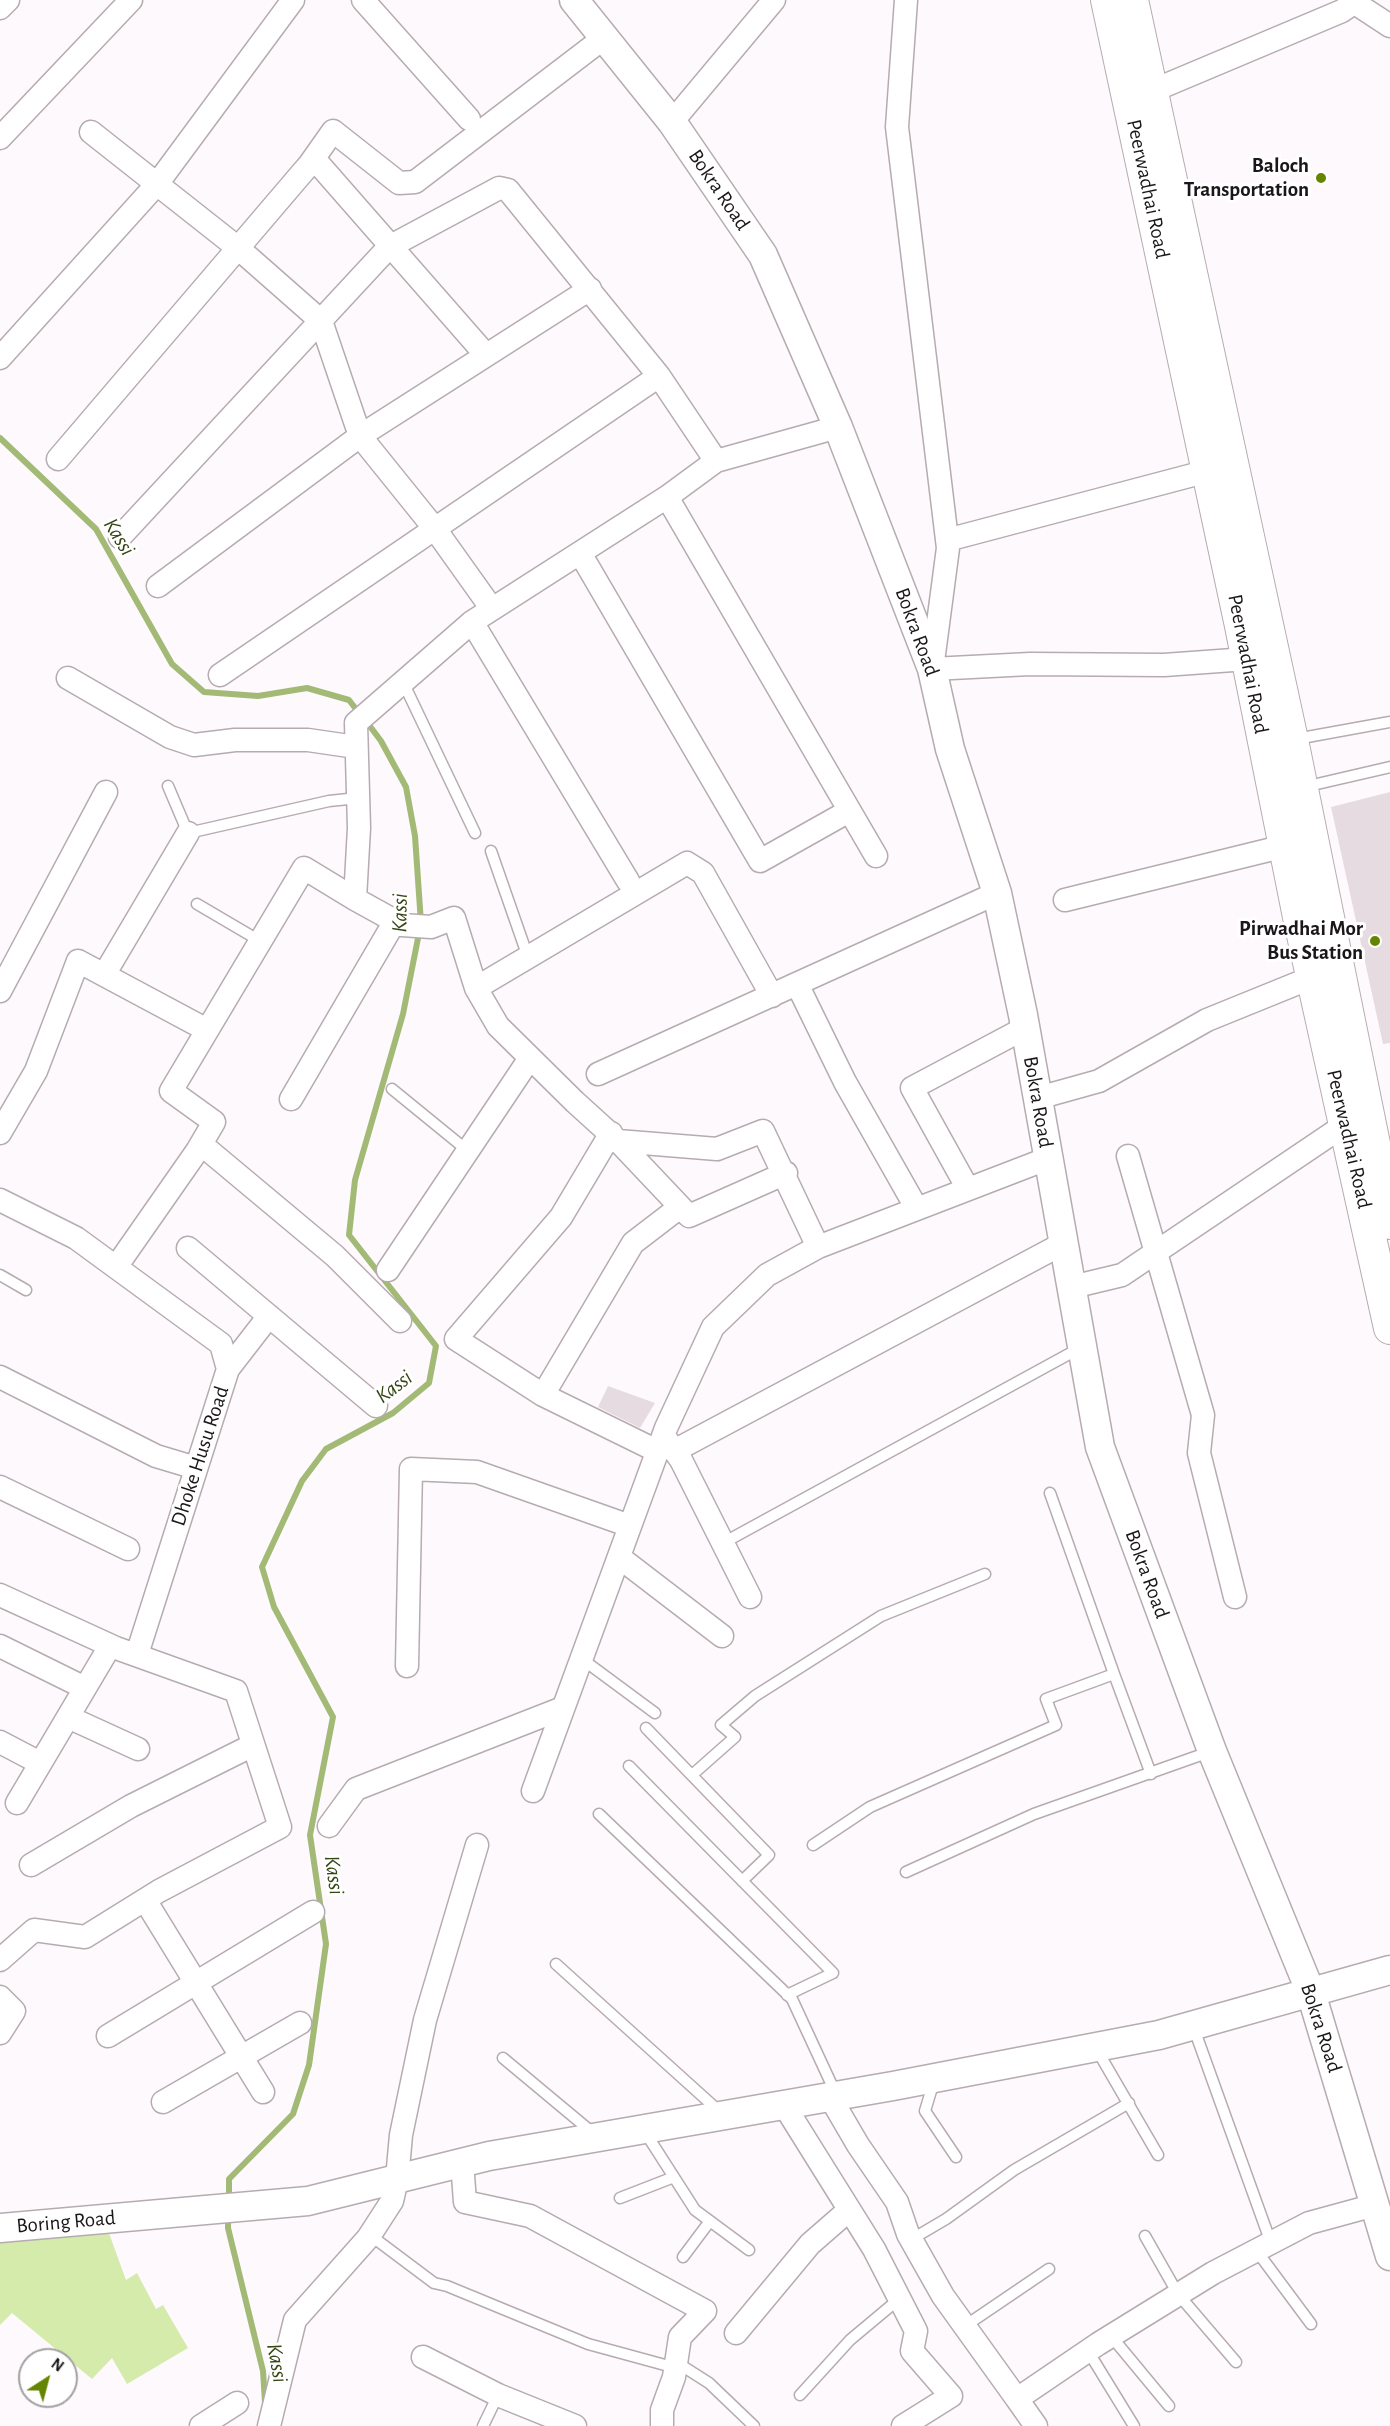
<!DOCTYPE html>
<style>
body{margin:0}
#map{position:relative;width:1390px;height:2426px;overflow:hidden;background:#fef9fc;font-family:"Alegreya Sans",sans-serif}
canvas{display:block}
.north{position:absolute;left:18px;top:2348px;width:60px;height:60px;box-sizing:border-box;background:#fff;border:2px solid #a3a2a3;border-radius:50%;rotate:36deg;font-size:16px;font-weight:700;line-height:24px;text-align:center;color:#1a1619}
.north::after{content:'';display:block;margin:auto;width:21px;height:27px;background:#658500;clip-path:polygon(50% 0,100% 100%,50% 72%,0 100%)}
</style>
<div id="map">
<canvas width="1390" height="2426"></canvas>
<div class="north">N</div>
</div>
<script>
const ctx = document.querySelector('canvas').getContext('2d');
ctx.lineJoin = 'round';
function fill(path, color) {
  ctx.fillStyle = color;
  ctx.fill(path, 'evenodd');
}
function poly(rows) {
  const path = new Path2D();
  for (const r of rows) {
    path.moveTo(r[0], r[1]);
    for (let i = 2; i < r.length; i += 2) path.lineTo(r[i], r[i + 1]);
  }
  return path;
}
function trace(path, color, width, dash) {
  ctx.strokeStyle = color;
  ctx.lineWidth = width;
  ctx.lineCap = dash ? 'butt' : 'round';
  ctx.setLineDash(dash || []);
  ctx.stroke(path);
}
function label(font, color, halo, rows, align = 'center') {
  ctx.font = font + ' "Alegreya Sans",sans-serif';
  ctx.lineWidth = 6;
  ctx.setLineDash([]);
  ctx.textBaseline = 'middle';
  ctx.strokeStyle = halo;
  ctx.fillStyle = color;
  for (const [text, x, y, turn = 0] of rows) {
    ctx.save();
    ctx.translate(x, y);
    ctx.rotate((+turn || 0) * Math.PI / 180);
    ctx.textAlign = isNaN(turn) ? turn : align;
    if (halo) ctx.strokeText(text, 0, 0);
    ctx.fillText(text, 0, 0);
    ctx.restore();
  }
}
fill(poly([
 [106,2225,126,2280,137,2273,156,2309,163,2305,188,2348,127,2384,112,2358,92,2379,12,2313,0,2325,0,2234]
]), '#d4ebac');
trace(poly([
 [0,438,96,529,172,664,204,692,258,696,307,688,349,700,359,713],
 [229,2199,229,2179,293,2114,309,2065,326,1944,310,1835,333,1717,274,1607,262,1567,302,1481,326,1449,393,1413,429,1383,436,1346,349,1235,355,1180,403,1014,421,923,415,836,406,787,381,741,366,721],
 [228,2216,228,2228,263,2371,265,2402]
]), '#a2ba75', 6);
fill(poly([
 [1390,792,1390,1043,1383,1044,1331,807],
 [608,1386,655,1403,640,1428,598,1407]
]), '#e7dbe2');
const service = poly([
 [403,682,475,833],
 [1296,739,1390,722],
 [168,786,188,833,329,801,358,798],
 [1304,787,1390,767],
 [491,851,528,957],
 [197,904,260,941],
 [392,1089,468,1151],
 [0,1275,26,1290],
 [723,1543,1080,1348],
 [582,1659,655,1713],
 [1114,1674,1151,1774],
 [646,1728,769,1855,742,1881],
 [629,1766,833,1973,787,1995],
 [692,1775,735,1737,721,1725,755,1696,881,1616,985,1574],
 [599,1814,792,1999,836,2094],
 [813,1845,870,1807,1056,1725,1046,1699,1114,1674,1050,1493],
 [906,1872,1034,1814,1212,1751],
 [556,1964,720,2112],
 [1193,2026,1271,2243],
 [1097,2050,1158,2155],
 [503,2058,593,2133],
 [934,2081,925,2111,956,2157],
 [645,2132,695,2210,749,2250],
 [620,2198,674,2177],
 [370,2235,434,2283,447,2286,588,2344,676,2368],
 [1145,2236,1178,2294,1236,2362],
 [912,2239,946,2219,1014,2170,1129,2103],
 [1256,2250,1311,2324],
 [683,2257,710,2221],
 [965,2326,1049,2269],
 [1111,2336,1169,2406],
 [1088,2351,1134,2426],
 [676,2362,709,2383,754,2426],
 [800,2395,850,2340,899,2299],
 [483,2426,498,2395]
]);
const minor = poly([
 [363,0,469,119],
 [906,0,897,127,948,548,932,669,1030,664,1164,665,1247,659],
 [1355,3,1390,26],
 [0,8,8,0],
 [1152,91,1342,11,1358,0],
 [672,122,774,0],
 [91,132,238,248,321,321,360,436,435,529,492,609],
 [0,138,131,0],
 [309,165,333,131,399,183,415,182,605,37],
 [0,358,157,184,293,0],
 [58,459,302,173,309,165,317,162,486,355],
 [667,497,876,856],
 [120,537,389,247,499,188,508,190,659,376,716,461],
 [947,540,1208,471],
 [580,553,760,861,849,811],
 [158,586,360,436,590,289],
 [472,622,628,881],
 [220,675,659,376],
 [68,678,170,737,194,745,235,740,308,740,356,747],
 [355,899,402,925,431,927,454,918,476,988,498,1026,575,1102,618,1141,717,1149,763,1131,818,1247],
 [1065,900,1285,846],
 [104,975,188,833],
 [797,984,845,1082,917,1209],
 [476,988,687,863,703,873,772,996],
 [0,991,106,792],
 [598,1074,997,893],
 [1038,1098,1099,1081,1207,1020,1313,977],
 [291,1099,395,921],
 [0,1133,36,1071,78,961,207,1030],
 [618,1141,689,1216,786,1173],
 [201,1144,335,1256,400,1321],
 [1128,1156,1203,1415,1199,1453,1235,1597],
 [968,1189,912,1088,1025,1028],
 [0,1200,76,1238,221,1344,228,1369,139,1648],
 [188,1248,376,1406],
 [116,1267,197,1151,214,1122,171,1091,304,868,355,899,359,828,356,723,472,622,667,497,716,461,838,427],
 [388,1270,530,1058],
 [1072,1287,1122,1275,1346,1124],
 [228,1369,269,1316],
 [0,1377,156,1456,196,1468],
 [543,1395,456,1339,561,1217,611,1133],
 [666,1439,681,1460,750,1597],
 [657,1451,543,1395,633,1243,680,1207],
 [674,1451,1064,1243],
 [0,1487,128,1549],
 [619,1557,722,1636],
 [0,1595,116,1648,236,1691,280,1827,159,1891,85,1937,34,1930,0,1960],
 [0,1646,85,1688],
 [407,1666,411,1469,477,1472,630,1526],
 [68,1717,138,1749],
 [0,1742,40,1763],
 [533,1791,666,1428,713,1327,767,1275,818,1247,1049,1158],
 [17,1803,110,1646],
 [329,1826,356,1789,563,1708],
 [31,1865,131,1806,253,1745],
 [145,1900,263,2092],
 [0,1997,14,2011,0,2033],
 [108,2036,313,1912],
 [830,2097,858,2145,897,2202,908,2234,943,2296,1017,2399],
 [163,2102,300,2023],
 [784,2105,874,2249,916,2331,912,2351,951,2396,903,2426],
 [462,2162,465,2202,530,2216,705,2311,680,2337,674,2377,662,2410,662,2426],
 [736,2333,810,2244,849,2210],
 [423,2357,498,2395,575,2426],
 [201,2426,237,2403],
 [269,2426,295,2320,368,2238,392,2201,397,2179,401,2135,425,2020,477,1845],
 [1036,2426,1017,2399,1098,2344,1213,2273,1309,2223,1375,2205]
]);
const tertiary = poly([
 [574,0,672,122,763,255,838,427,932,669,950,749,997,893,1023,1015,1100,1447,1212,1751,1311,1993,1390,2256],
 [0,2228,308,2201,489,2156,893,2086,1159,2035,1390,1970]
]);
const secondary = poly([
 [1107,0,1241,626,1299,917,1390,1328],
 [1132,0,1292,740,1390,1223]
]);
trace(service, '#b6abb1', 13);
trace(minor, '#b6abb1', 25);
trace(tertiary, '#b6abb1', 31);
trace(secondary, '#b6abb1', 34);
trace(service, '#fff', 10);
trace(minor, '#fff', 22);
trace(tertiary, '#fff', 28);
trace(secondary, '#fff', 32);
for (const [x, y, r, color] of [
 [1321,178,6,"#658500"],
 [1375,941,6,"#658500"]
]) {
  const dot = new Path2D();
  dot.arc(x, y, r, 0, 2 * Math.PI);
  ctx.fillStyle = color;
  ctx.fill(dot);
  trace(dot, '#fff', 2);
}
label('bold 21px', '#1a1619', '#fff', [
 ["Baloch",1309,166],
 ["Transportation",1309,190],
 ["Pirwadhai Mor",1363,929],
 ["Bus Station",1363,953]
], 'right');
label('21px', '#1a1619', '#fff', [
 ["Peerwadhai Road",1148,189,78],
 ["Bokra Road",719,190,56],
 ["Bokra Road",917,632,70],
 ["Peerwadhai Road",1248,664,79],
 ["Bokra Road",1038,1102,80],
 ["Peerwadhai Road",1349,1139,77],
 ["Dhoke Husu Road",200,1456,-72],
 ["Bokra Road",1147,1574,70],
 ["Bokra Road",1321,2028,72],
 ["Boring Road",66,2222,-5]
]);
label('italic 22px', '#354513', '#fff', [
 ["Kassi",119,537,58],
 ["Kassi",400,913,-89],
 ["Kassi",394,1387,-37],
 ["Kassi",334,1875,82],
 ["Kassi",277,2363,80]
]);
</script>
